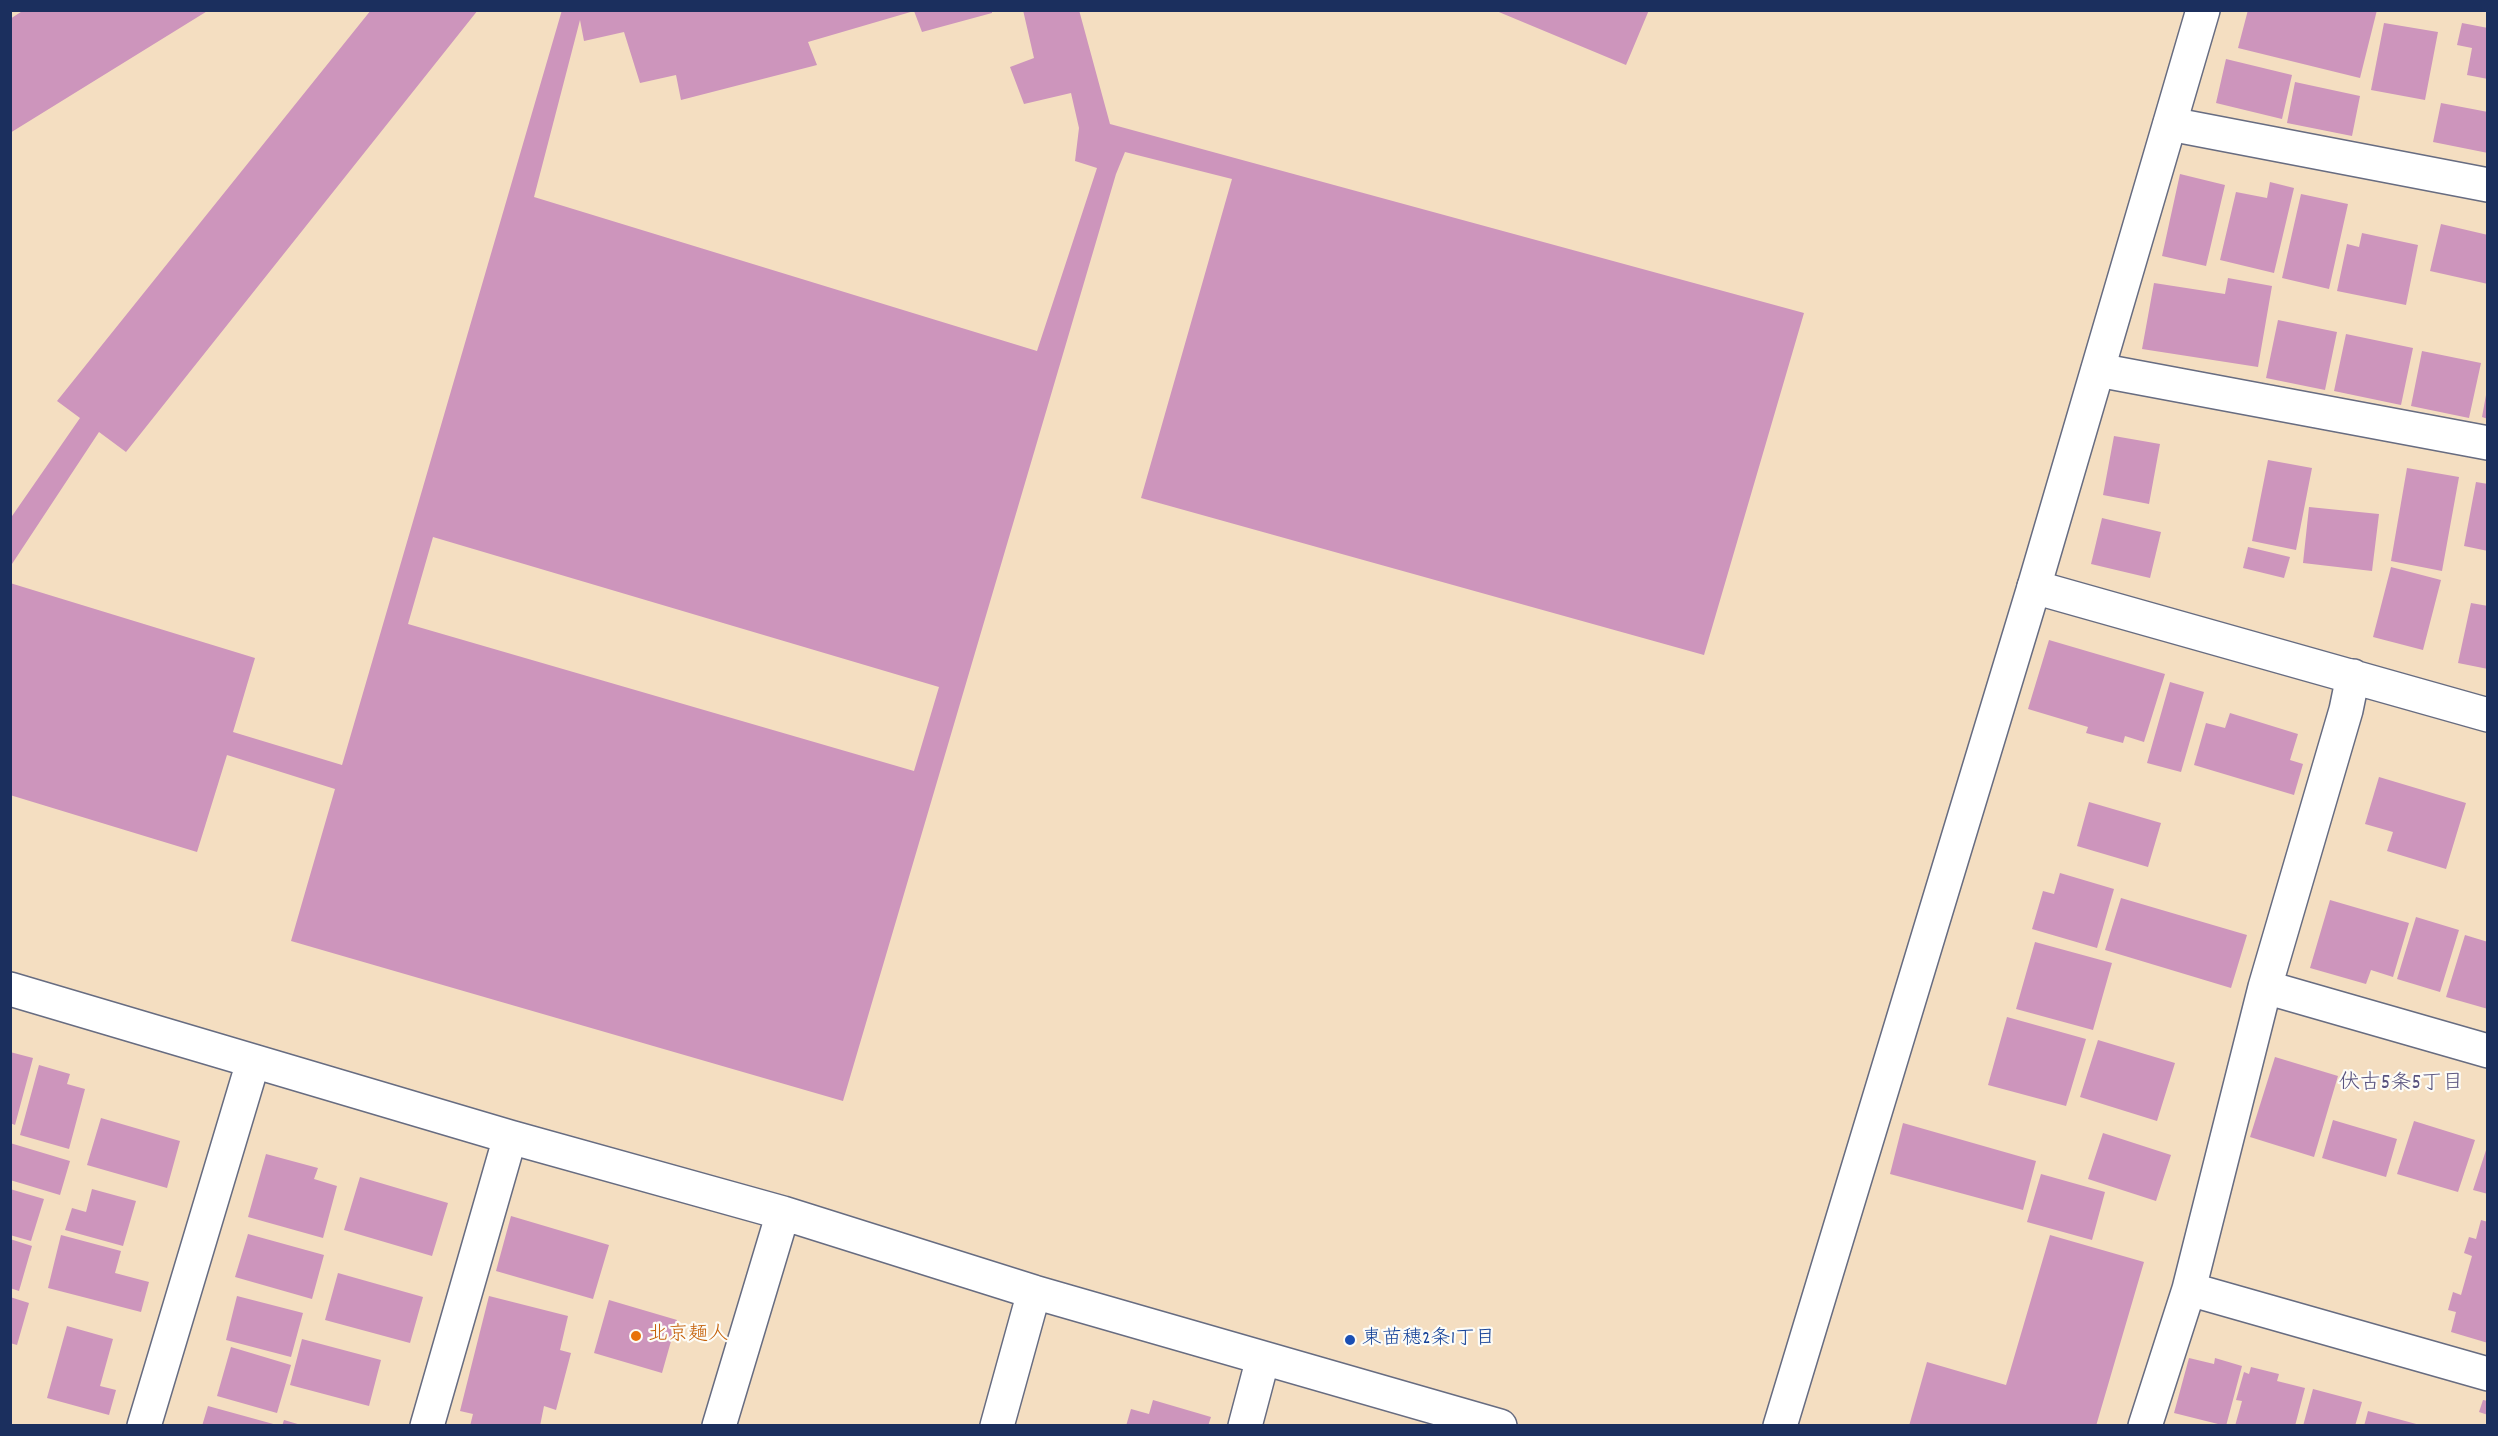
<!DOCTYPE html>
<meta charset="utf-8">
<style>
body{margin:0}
#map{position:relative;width:2498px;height:1436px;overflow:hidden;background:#f4dec1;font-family:Dekko,sans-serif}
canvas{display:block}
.frame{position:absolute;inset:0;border:12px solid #1b2f5e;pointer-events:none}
</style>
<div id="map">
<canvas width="2498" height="1436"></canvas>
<div class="frame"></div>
</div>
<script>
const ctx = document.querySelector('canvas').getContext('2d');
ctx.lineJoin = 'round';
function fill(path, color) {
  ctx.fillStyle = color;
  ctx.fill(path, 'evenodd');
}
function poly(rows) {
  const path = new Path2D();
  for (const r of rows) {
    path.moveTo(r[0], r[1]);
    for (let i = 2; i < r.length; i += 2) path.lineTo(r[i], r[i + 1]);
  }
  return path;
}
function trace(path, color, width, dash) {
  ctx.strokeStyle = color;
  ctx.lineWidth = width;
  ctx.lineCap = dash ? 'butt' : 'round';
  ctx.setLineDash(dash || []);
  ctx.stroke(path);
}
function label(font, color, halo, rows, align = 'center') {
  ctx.font = font + ' Dekko,"Klee One",sans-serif';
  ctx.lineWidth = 4.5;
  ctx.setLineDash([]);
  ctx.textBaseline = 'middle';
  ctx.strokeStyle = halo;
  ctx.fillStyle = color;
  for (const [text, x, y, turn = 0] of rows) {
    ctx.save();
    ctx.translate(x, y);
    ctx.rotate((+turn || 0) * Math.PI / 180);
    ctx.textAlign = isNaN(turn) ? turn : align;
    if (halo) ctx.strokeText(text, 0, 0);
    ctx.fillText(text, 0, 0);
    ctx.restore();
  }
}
fill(poly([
 [24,10,209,10,10,133,10,19],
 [371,10,478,10,126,452,99,432,10,567,10,519,80,418,57,401],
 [562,10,992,10,992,13,922,32,914,11,808,42,817,65,681,100,676,75,640,83,624,32,584,41,580,20,534,197,1037,351,1097,168,1075,161,1079,128,1071,93,1024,104,1010,67,1034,58,1023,10,1079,10,1110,124,1804,313,1704,655,1141,498,1232,179,1125,152,1116,174,843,1101,291,941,335,789,227,755,197,852,10,795,10,583,255,658,233,732,342,765],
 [433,537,939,687,914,771,408,624],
 [1494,10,1649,10,1626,65],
 [2248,10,2377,10,2360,78,2238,48],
 [2384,23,2438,32,2425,100,2371,90],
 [2462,23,2488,28,2488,79,2467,75,2472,48,2457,45],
 [2226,59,2292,75,2282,119,2216,103],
 [2295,82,2360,96,2352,136,2287,123],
 [2441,103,2488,112,2488,153,2433,142],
 [2180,174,2225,185,2206,266,2162,256],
 [2270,182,2294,188,2274,273,2220,260,2236,192,2267,198],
 [2301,194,2348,204,2329,289,2282,278],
 [2441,224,2488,235,2488,284,2430,271],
 [2362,233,2418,245,2406,305,2337,291,2347,244,2359,247],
 [2228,278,2272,286,2258,367,2142,349,2154,283,2225,294],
 [2278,320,2337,332,2325,390,2266,378],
 [2346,334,2413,348,2401,405,2334,391],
 [2422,351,2481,363,2469,418,2411,406],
 [2486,395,2488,395,2488,419,2482,417],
 [2114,436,2160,444,2149,504,2103,495],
 [2268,460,2312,468,2296,550,2252,541],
 [2407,468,2459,477,2442,571,2391,561],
 [2476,482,2488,484,2488,551,2464,546],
 [2309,507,2379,514,2372,571,2303,563],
 [2102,518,2161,532,2150,578,2091,564],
 [2248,547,2290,557,2284,578,2243,568],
 [2391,567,2441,580,2423,650,2373,637],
 [2471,603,2488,606,2488,669,2458,663],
 [2049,640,2165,674,2144,742,2125,736,2123,743,2086,733,2088,727,2028,709],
 [2170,682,2204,692,2181,772,2147,763],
 [2230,713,2298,734,2290,760,2303,764,2294,795,2194,765,2206,723,2225,728],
 [2379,777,2466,803,2446,869,2387,851,2393,832,2365,824],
 [2089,802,2161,823,2148,867,2077,846],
 [2060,873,2114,889,2097,948,2032,929,2043,891,2054,894],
 [2121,898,2247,935,2231,988,2105,950],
 [2330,900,2409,923,2393,977,2371,970,2366,984,2310,968],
 [2416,917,2459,930,2440,992,2397,979],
 [2465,935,2488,942,2488,1009,2446,997],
 [2035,942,2112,963,2093,1030,2016,1009],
 [2007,1017,2086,1039,2066,1106,1988,1085],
 [2098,1040,2175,1063,2157,1121,2080,1097],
 [10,1052,33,1058,15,1125,10,1123],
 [2275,1057,2338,1076,2314,1157,2250,1137],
 [39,1065,70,1074,67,1084,85,1089,69,1149,20,1135],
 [101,1118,180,1141,167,1188,87,1165],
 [2333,1120,2397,1139,2386,1177,2322,1158],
 [2414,1121,2475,1140,2458,1192,2397,1174],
 [1903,1123,2036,1161,2023,1210,1890,1174],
 [2103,1133,2171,1155,2156,1201,2088,1179],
 [10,1143,70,1161,60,1195,10,1180],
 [2488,1144,2488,1194,2473,1190],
 [266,1154,318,1168,314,1179,337,1186,323,1238,248,1217],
 [2041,1174,2105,1192,2092,1240,2027,1222],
 [360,1177,448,1203,432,1256,344,1230],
 [10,1189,44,1199,31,1241,10,1235],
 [92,1189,136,1201,123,1246,65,1230,72,1208,86,1212],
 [511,1216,609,1245,593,1299,496,1271],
 [2481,1220,2488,1222,2488,1343,2451,1332,2456,1312,2448,1310,2453,1292,2461,1295,2472,1256,2464,1253,2469,1237,2476,1239],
 [248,1234,324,1255,312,1299,235,1277],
 [61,1235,121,1251,115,1273,149,1282,141,1312,48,1288],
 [2050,1235,2144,1262,2096,1426,1909,1426,1927,1362,2006,1385],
 [10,1239,32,1246,19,1291,10,1288],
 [338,1273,423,1297,410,1343,325,1320],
 [237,1296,303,1313,291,1357,226,1340],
 [489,1296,568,1316,560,1350,571,1353,556,1410,544,1406,540,1426,470,1426,473,1414,460,1411],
 [10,1297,29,1303,17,1345,10,1343],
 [609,1300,677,1320,662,1373,594,1353],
 [67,1326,113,1339,100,1386,116,1390,109,1415,47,1398],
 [302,1339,381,1360,369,1406,290,1385],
 [231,1347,291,1365,277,1413,217,1396],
 [2189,1358,2214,1364,2215,1358,2242,1366,2226,1426,2174,1413],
 [2251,1367,2279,1374,2277,1381,2305,1388,2295,1426,2235,1426,2242,1401,2236,1400,2244,1372,2249,1374],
 [2313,1389,2362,1402,2355,1426,2303,1426],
 [1153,1400,1211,1417,1208,1426,1126,1426,1131,1409,1149,1414],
 [2483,1400,2488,1401,2488,1415,2479,1412],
 [208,1406,277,1425,277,1426,202,1426],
 [2368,1411,2420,1425,2419,1426,2364,1426],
 [284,1420,301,1425,301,1426,282,1426]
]), '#cd95bc');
const minor = poly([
 [2170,124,2488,185],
 [2098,370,2488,443],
 [2034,587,2488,715],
 [2265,987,2488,1051],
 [10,989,510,1137,783,1213,1034,1292,1500,1426],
 [2189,1289,2488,1374],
 [144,1426,253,1062],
 [427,1426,510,1137],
 [719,1426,783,1213],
 [997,1426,1034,1292],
 [1245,1426,1263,1358],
 [2145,1426,2189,1289,2265,987,2346,710,2353,676]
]);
const tertiary = poly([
 [1780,1426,2034,587,2203,10]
]);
trace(minor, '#676c81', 36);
trace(tertiary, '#676c81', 36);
trace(minor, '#fff', 33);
trace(tertiary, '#fff', 33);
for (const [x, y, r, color] of [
 [636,1336,6,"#e8710a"],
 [1350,1340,6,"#1a4fb4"]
]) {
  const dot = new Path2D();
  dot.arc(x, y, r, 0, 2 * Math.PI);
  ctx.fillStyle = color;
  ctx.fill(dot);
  trace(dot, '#fdfcf7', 2);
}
label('20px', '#c56008', '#fdfcf7', [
 ["北京麺人",648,1336]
], 'left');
label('20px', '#164399', '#fdfcf7', [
 ["東苗穂2条1丁目",1362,1340]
], 'left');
label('21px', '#59537f', '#fdfcf7', [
 ["伏古5条5丁目",2401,1085]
]);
</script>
